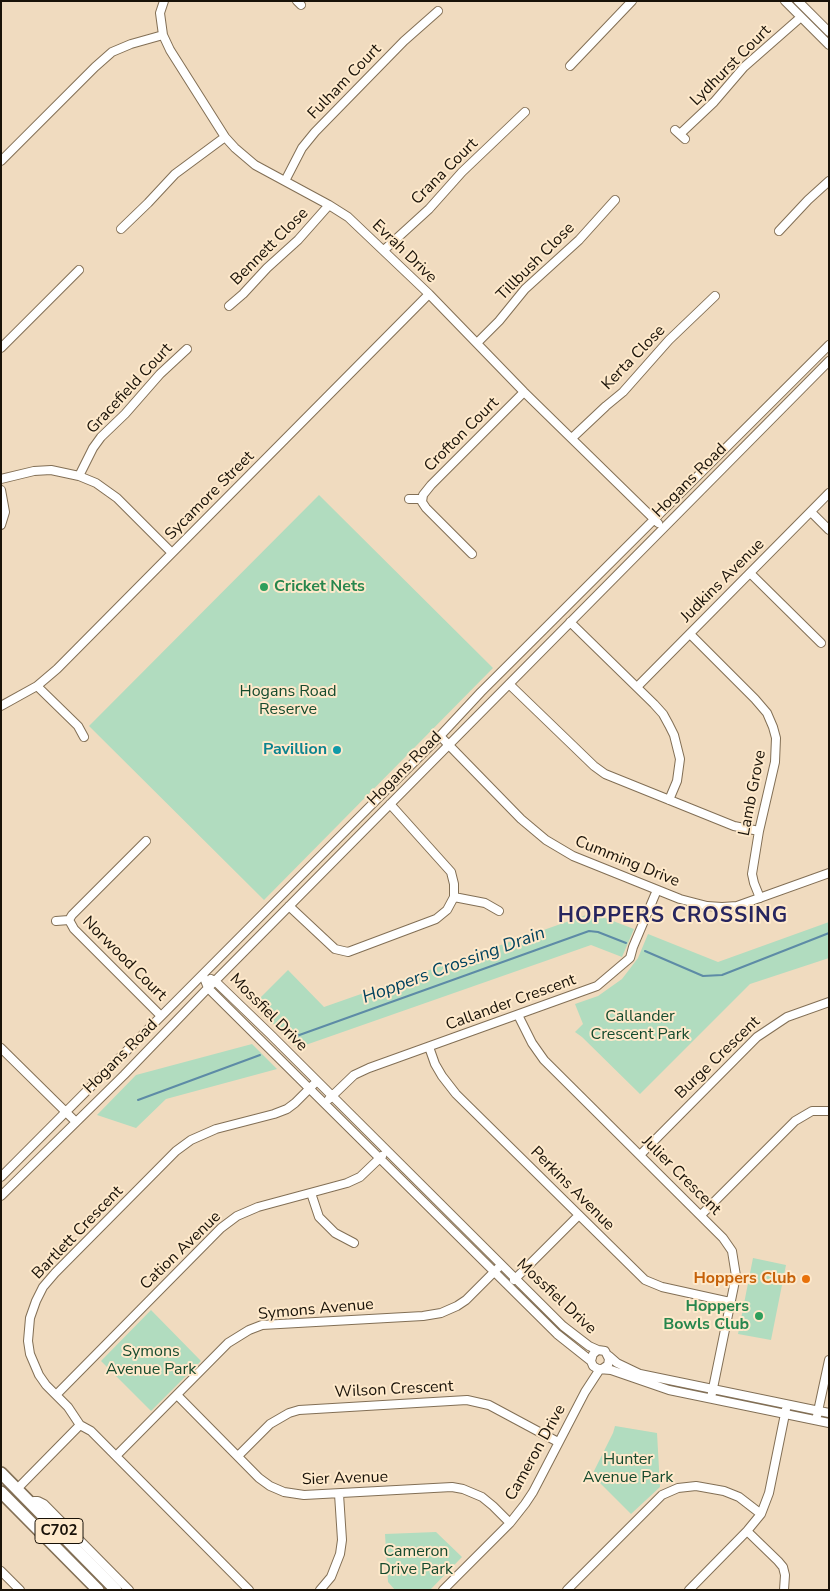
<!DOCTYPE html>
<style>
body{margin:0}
#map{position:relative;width:830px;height:1591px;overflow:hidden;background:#f0dbbf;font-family:"Nunito Sans",sans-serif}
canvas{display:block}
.frame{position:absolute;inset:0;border:2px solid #191208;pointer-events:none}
</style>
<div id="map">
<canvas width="830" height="1591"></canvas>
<div class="frame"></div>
</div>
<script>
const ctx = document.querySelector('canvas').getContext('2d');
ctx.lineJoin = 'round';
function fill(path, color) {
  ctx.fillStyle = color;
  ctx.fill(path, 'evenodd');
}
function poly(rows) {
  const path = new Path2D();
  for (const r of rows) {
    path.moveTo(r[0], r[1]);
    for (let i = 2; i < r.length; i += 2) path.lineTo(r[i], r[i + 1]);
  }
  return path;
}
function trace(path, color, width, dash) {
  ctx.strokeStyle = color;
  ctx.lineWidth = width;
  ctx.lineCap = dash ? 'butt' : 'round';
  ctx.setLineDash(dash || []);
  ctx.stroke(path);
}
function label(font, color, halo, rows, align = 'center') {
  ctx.font = font + ' "Nunito Sans",sans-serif';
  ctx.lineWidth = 4;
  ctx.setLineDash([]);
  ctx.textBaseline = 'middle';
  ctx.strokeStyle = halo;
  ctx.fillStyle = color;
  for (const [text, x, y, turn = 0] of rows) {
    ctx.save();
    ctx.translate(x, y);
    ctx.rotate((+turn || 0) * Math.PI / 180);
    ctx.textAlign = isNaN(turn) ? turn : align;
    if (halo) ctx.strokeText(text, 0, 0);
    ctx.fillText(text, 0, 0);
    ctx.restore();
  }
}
fill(poly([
 [319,495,493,668,264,900,89,726],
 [592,913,634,929,622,957,591,945,297,1048,254,1004,288,970,324,1007],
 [829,922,829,958,750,984,640,1094,582,1037,575,1032,583,1024,575,1004,598,996,622,979,638,958,648,934,718,962],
 [252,1044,277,1069,166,1099,136,1128,97,1115,136,1075],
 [753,1258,786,1265,771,1340,738,1334],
 [151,1310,201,1361,151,1411,101,1361],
 [615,1426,657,1433,660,1487,631,1514,592,1475,613,1433],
 [436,1532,462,1557,430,1590,395,1590,388,1582,385,1534]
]), '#b1dcbf');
trace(poly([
 [645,951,703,976,722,975,829,933],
 [291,1038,589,931,598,932,626,943],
 [138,1100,260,1055]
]), '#5d8ba6', 2);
const minor = poly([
 [164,1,160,13,163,35,170,50,225,137,235,148,255,165,329,205,348,217,429,294,524,392,658,523],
 [297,1,301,5],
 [785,1,829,45],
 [798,1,829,32],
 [570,66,632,1],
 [675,130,685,139],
 [680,134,714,102,744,67,801,17],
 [1,161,95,67,112,52,131,44,163,35],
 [285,181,302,148,315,132,404,41,438,11],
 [121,229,148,203,175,174,225,137],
 [779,231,808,200,829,181],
 [384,250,429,209,462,172,525,112],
 [229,306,243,294,267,268,298,240,329,205],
 [477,343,499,321,525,289,579,240,615,200],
 [1,348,79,270],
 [572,438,606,406,623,392,669,340,715,296],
 [79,476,93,448,101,437,125,414,160,374,187,349],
 [1,479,34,471,51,470,79,476,96,483,117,498,172,553],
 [1,490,5,512,1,525],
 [409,499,422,499],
 [811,512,829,530],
 [472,554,426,508,422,502,423,495,431,485,524,392],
 [750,573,821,643],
 [570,622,654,704,663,714,669,725,674,735,680,759,677,781,669,800],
 [690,634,755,699,767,713,773,727,776,738,775,762,759,831,752,874,754,883,760,898],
 [509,684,594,766,605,774,734,826,759,831],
 [37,686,78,726,84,737],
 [637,687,829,493],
 [1,706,37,686,57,669,429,294],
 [440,736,521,819,546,840,573,856,680,899,707,906,722,907,737,906,829,873],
 [146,841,72,915,69,920,74,929,161,1016],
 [454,897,485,903,499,911],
 [289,906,335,949,348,952,436,919,447,910,454,897,454,884,451,872,390,804],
 [56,921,69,920],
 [203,975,208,988,557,1334,591,1361],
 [211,979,215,981,270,1034,563,1326,589,1346,598,1350],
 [518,1015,532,1043,544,1060,723,1238,732,1251,736,1276,711,1398],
 [429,1047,435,1064,442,1076,456,1094,645,1280,662,1287,730,1302],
 [1,1048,75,1121],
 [329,1099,354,1075,369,1068,597,986,630,958,633,947,657,890],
 [640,1155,757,1037,787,1017,829,1002],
 [1,1177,440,736,481,692,829,345],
 [311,1193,319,1217,335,1233,354,1243],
 [1,1196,124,1075,208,988,829,361],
 [701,1215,795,1121,812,1111,829,1111],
 [514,1280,579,1215],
 [609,1356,617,1363,640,1374,829,1413],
 [602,1369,608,1365,609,1359,605,1351,598,1350,593,1354,591,1361,593,1366,598,1369,611,1370,669,1390,829,1423],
 [56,1395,221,1228,237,1216,258,1207,347,1183,360,1177,382,1156],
 [177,1395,259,1478,270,1486,284,1492,304,1495,452,1487,463,1489,482,1497,493,1506,510,1523],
 [817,1416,829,1360],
 [116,1456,228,1343,249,1330,262,1325,423,1316,441,1313,457,1306,466,1300,498,1268],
 [238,1456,270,1424,289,1413,299,1410,467,1400,489,1405,558,1442],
 [17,1489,80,1425],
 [31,1504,34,1501,38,1501,44,1504,129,1590],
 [747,1531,778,1561,783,1567,785,1575,784,1590],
 [1,1571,20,1590],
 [249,1590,91,1431,80,1425,68,1407,46,1385,39,1375,30,1354,28,1341,30,1318,36,1301,43,1287,55,1273,176,1151,191,1140,216,1129,274,1114,287,1109,295,1103,317,1081],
 [320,1590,331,1577,340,1554,342,1540,339,1494],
 [443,1590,510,1523,525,1504,533,1492,585,1392,600,1369],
 [567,1590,662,1495,678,1488,696,1486,724,1491,739,1497,761,1514],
 [689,1590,747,1531,761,1514,769,1493,786,1409]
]);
const highway = poly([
 [1,1473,116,1590],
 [1,1492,98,1590]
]);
trace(minor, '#826f55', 10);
trace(highway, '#826f55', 14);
trace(minor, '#fff', 8);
trace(highway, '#fff', 11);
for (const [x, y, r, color] of [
 [264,587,5,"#2e9e5b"],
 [337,750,5,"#0f9aa8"],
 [806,1279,5,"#e8710a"],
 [759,1316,5,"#2e9e5b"]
]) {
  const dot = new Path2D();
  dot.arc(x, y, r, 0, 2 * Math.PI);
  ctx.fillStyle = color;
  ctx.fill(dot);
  trace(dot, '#fee9cb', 2);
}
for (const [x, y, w] of [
 [59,1531,48]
]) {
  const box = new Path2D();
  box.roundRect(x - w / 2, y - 12.5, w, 25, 4);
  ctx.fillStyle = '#fee9cb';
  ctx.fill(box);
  trace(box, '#191208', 1);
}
label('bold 15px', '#191208', null, [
 ["C702",59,1531]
]);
label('16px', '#191208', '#fee9cb', [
 ["Lydhurst Court",731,66,-45],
 ["Fulham Court",345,82,-46],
 ["Crana Court",445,172,-45],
 ["Bennett Close",270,247,-45],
 ["Evrah Drive",404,252,44],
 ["Tillbush Close",536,262,-45],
 ["Kerta Close",634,358,-46],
 ["Gracefield Court",130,389,-47],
 ["Crofton Court",462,435,-45],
 ["Hogans Road",690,481,-45],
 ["Sycamore Street",210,496,-45],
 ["Judkins Avenue",723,581,-45],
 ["Hogans Road",405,769,-45],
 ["Lamb Grove",753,793,-79],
 ["Cumming Drive",627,862,22],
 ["Norwood Court",124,959,45],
 ["Callander Crescent",511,1003,-20],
 ["Mossfiel Drive",268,1013,45],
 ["Hogans Road",121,1057,-45],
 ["Burge Crescent",718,1058,-44],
 ["Julier Crescent",681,1176,45],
 ["Perkins Avenue",572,1189,45],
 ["Bartlett Crescent",78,1233,-46],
 ["Cation Avenue",181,1251,-44],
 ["Mossfiel Drive",556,1297,43],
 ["Symons Avenue",316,1310,-5],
 ["Wilson Crescent",394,1390,-3],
 ["Cameron Drive",536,1453,-61],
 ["Sier Avenue",345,1479,-2]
]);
label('bold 16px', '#27864d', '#fee9cb', [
 ["Cricket Nets",274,587],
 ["Hoppers",749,1307,"right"],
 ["Bowls Club",749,1325,"right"]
], 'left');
label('16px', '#154a2d', '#fee9cb', [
 ["Hogans Road",288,692],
 ["Reserve",288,710],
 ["Callander",640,1017],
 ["Crescent Park",640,1035],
 ["Symons",151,1352],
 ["Avenue Park",151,1370],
 ["Hunter",628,1460],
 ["Avenue Park",628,1478],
 ["Cameron",416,1552],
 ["Drive Park",416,1570]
]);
label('bold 16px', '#0d838f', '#fee9cb', [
 ["Pavillion",327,750]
], 'right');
label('bold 16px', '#c56008', '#fee9cb', [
 ["Hoppers Club",796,1279]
], 'right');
label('italic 18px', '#01435f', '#fee9cb', [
 ["Hoppers Crossing Drain",454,966,-20]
]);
ctx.letterSpacing = '1px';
label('bold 21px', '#27255f', '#fee9cb', [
 ["HOPPERS CROSSING",673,917]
]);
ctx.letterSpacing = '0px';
</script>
